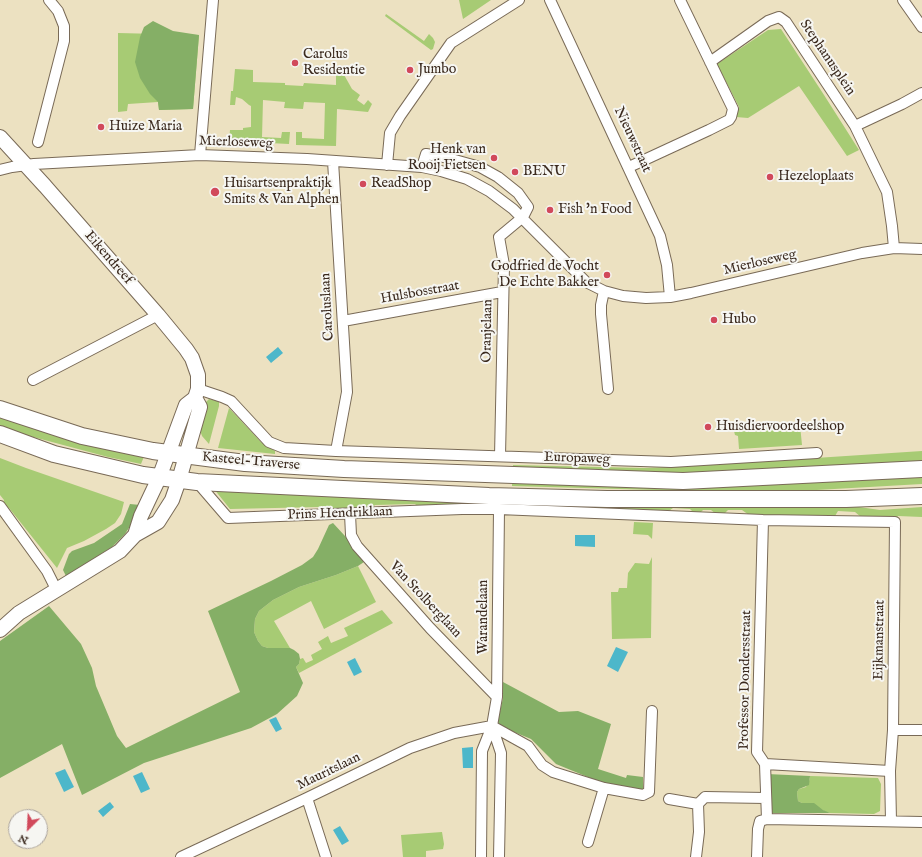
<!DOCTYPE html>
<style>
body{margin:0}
#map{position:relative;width:922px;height:857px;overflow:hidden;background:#ece1c1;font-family:"IM FELL English",serif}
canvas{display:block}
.north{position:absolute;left:8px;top:809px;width:40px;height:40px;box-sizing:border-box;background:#f6f6f2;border:1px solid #aba49d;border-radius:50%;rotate:204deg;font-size:11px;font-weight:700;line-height:16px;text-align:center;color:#3b2a1e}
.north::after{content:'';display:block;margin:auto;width:14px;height:18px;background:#d1495b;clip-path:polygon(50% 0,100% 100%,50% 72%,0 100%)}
</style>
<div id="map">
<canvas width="922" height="857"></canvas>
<div class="north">N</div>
</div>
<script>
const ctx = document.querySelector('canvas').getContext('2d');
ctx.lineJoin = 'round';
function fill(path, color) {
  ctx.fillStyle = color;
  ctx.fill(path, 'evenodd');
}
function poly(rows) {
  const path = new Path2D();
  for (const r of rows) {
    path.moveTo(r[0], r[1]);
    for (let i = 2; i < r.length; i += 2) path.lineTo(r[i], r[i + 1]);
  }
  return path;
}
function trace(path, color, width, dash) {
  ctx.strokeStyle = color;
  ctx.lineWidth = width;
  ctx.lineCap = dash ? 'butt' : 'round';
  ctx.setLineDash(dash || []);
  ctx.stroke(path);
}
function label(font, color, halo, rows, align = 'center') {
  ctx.font = font + ' "IM FELL English",serif';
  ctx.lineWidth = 4;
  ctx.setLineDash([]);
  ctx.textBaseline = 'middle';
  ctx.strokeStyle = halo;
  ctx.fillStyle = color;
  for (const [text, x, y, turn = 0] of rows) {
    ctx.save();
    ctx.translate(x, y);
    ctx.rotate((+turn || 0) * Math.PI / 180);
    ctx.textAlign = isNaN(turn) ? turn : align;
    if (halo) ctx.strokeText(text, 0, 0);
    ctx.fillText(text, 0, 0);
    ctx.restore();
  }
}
fill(poly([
 [459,0,491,0,463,19],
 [386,14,424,41,429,34,433,38,435,42,433,49,431,50,385,16],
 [781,29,824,95,859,150,847,156,799,86,748,118,736,117,739,107,717,64,768,30],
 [118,33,199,35,193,109,159,110,158,102,128,104,127,111,118,112],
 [235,69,253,70,253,82,285,83,285,85,303,86,304,83,336,85,336,73,343,73,352,89,360,95,357,100,364,105,368,100,372,104,368,112,337,109,336,146,296,145,296,132,302,132,302,138,324,139,325,103,304,102,303,109,284,108,285,102,263,100,262,137,281,138,282,132,290,132,289,144,229,141,230,130,243,130,243,128,251,127,251,106,249,105,242,99,236,97,235,105,230,105,231,91,233,91],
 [209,399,217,401,219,402,219,406,209,444,202,436,200,430,206,402],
 [229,408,261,442,275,451,275,454,218,448],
 [0,414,145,454,141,464,108,457,7,430,0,427],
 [800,425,802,445,739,449,738,436,735,435,734,431],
 [922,451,922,462,712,473,630,473,513,468,513,465,644,468,694,466],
 [0,458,26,468,124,502,121,514,115,523,106,529,84,541,67,548,57,568,9,508,3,506,4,500,0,495],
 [922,474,922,484,764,493,512,486,512,482],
 [214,489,485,498,485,505,419,508,415,504,375,505,370,510,325,511,319,507,230,509],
 [496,499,852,506,880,510,922,507,922,517,898,516,894,520,890,516,861,517,855,512,838,511,835,516,749,515,742,510,728,510,724,514,716,514,711,510,703,510,699,514,694,513,690,509,673,508,666,513,496,506],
 [634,522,653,523,652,539,648,535,633,534],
 [652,557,651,638,612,639,611,592,618,592,619,588,627,588,628,573,635,563,649,564],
 [358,566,376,602,324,629,311,601,274,621,290,648,268,648,262,646,258,641,254,632,255,619,259,611,273,600,299,587,336,575],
 [382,610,393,623,299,673,296,667,299,664,300,659,303,658,306,663,313,660,311,655,322,649,318,642,328,636,331,643,348,636,344,628],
 [810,776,878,778,881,784,880,811,874,814,830,813,826,812,810,803,802,803,798,801,797,792,799,789,806,787,810,779],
 [442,832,444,844,443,849,426,851,426,857,403,857,401,835]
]), '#a7cb74');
fill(poly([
 [153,21,173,31,199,35,193,109,159,110,158,102,150,94,140,78,135,62,140,37,144,27],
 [130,504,140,505,136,517,125,534,112,547,66,576,63,570,69,554,72,551,94,543,122,524],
 [333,523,367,560,358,566,336,575,299,587,273,600,259,611,255,619,254,632,258,641,262,646,268,648,290,648,294,650,299,654,300,659,299,664,296,667,303,683,297,696,277,714,251,728,144,763,82,795,62,744,0,778,0,641,49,606,81,644,92,668,96,686,117,736,126,748,240,692,208,611,271,581,302,565,313,557,318,549,329,525],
 [503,682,559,712,578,711,611,724,598,769,626,778,627,775,643,777,643,790,600,782,556,764,531,739,497,725,503,698],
 [767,774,810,776,809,785,799,789,797,792,798,801,802,803,814,803,823,810,830,813,768,813]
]), '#85af66');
fill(poly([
 [278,347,283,353,271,363,266,357],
 [575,535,595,535,595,547,575,546],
 [616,647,628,652,618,672,607,666],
 [355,658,362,672,354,676,347,662],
 [276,717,282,729,276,732,269,720],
 [473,747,473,768,463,768,462,748],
 [65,769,74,787,64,792,55,773],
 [142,772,150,789,141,793,133,776],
 [110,802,114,807,103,817,98,811],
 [340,826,349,841,342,845,333,830]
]), '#4db7ca');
const street = poly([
 [550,0,660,236,667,265,670,297],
 [903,0,922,27],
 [710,62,768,21,779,17,786,22,855,126],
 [38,142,64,41,64,26,58,11,49,0],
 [200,155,213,0],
 [333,161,347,392,336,451],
 [387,165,390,133,400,116,451,43,519,0],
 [422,167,426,154,444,157,480,167,498,177,518,193,528,207,523,217,499,237,504,265,500,456],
 [629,167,709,130,729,120,731,117,733,109,680,0],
 [0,170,12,167,34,164,200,155,307,159,422,167,441,171,467,179,489,191,513,209,586,282,604,291,623,296,646,298,670,297,691,293,862,253,894,248,922,249],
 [894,248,892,226,887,192,855,126,902,104,922,93],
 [604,291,601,305,601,314,608,389],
 [343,321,502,292],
 [33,380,158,315],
 [198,389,222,397,231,401,269,442,284,448,336,451,671,462,817,453],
 [197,482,228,518,462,509,499,509,763,520,895,522,893,730,922,730],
 [0,506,47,571,56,589],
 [350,514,351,535,357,546,430,628,497,697],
 [492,726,528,746,542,765,553,772,604,788,643,795,649,792,652,711],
 [492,726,501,753,499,857],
 [765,764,890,771],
 [307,798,326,857],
 [669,799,698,804,705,797,766,798],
 [767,819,922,822],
 [891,821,890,771,893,730],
 [588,842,604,788],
 [181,857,307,798,410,748,454,733,492,726],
 [481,857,482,751,492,726,497,697,499,509],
 [696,857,699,832,698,804],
 [757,857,758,829,760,821,767,819,765,764,757,752,763,520]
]);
const secondary = poly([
 [0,137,45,186,158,315,186,349,192,358,198,375,198,389,195,398,200,407,179,480,172,500,158,522,135,535,120,551,19,613,0,630],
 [135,535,141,516,159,478,186,405,195,398]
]);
const primary = poly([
 [0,409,82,436,153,451,245,463,344,469,683,481,922,469],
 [0,434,54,454,143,475,197,482,489,496,607,499,846,499,922,496]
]);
trace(street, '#796a57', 12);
trace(secondary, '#796a57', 16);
trace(primary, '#796a57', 18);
trace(street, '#fff', 10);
trace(secondary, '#fff', 14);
trace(primary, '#fff', 16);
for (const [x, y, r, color] of [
 [295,63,4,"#d1495b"],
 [410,70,4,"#d1495b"],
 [101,127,4,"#d1495b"],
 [494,158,4,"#d1495b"],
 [515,172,4,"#d1495b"],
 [770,177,4,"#d1495b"],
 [363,184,4,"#d1495b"],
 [215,192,5,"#d1495b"],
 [550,210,4,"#d1495b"],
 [607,275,4,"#d1495b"],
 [714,320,4,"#d1495b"],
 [708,427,4,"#d1495b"]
]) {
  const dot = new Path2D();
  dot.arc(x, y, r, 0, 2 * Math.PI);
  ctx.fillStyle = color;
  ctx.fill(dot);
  trace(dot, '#f6f6f2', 1.5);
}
label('14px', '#3b2a1e', '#f6f6f2', [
 ["Carolus",303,55],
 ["Residentie",303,71],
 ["Jumbo",418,70],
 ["Huize Maria",109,127],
 ["Henk van",486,150,"right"],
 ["Rooij Fietsen",486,166,"right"],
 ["BENU",523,172],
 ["Hezeloplaats",778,177],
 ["Huisartsenpraktijk",224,184],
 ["Smits & Van Alphen",224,200],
 ["ReadShop",371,184],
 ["Fish 'n Food",558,210],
 ["Godfried de Vocht",599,267,"right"],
 ["De Echte Bakker",599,283,"right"],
 ["Hubo",722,320],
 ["Huisdiervoordeelshop",716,427]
], 'left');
label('14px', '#3b2a1e', '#f6f6f2', [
 ["Stephanusplein",827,58,56],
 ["Nieuwstraat",632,140,65],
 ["Mierloseweg",236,143,2],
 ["Eikendreef",108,258,49],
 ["Mierloseweg",760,263,-13],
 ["Hulsbosstraat",420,293,-10],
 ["Caroluslaan",328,307,-93],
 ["Oranjelaan",488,331,-89],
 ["Europaweg",577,459,2],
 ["Kasteel-Traverse",251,462,5],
 ["Prins Hendriklaan",340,514,-2],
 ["Van Stolberglaan",425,600,47],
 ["Warandelaan",484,617,-90],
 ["Eijkmanstraat",880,640,-89],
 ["Professor Dondersstraat",746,680,-89],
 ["Mauritslaan",329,772,-26]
]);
</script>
